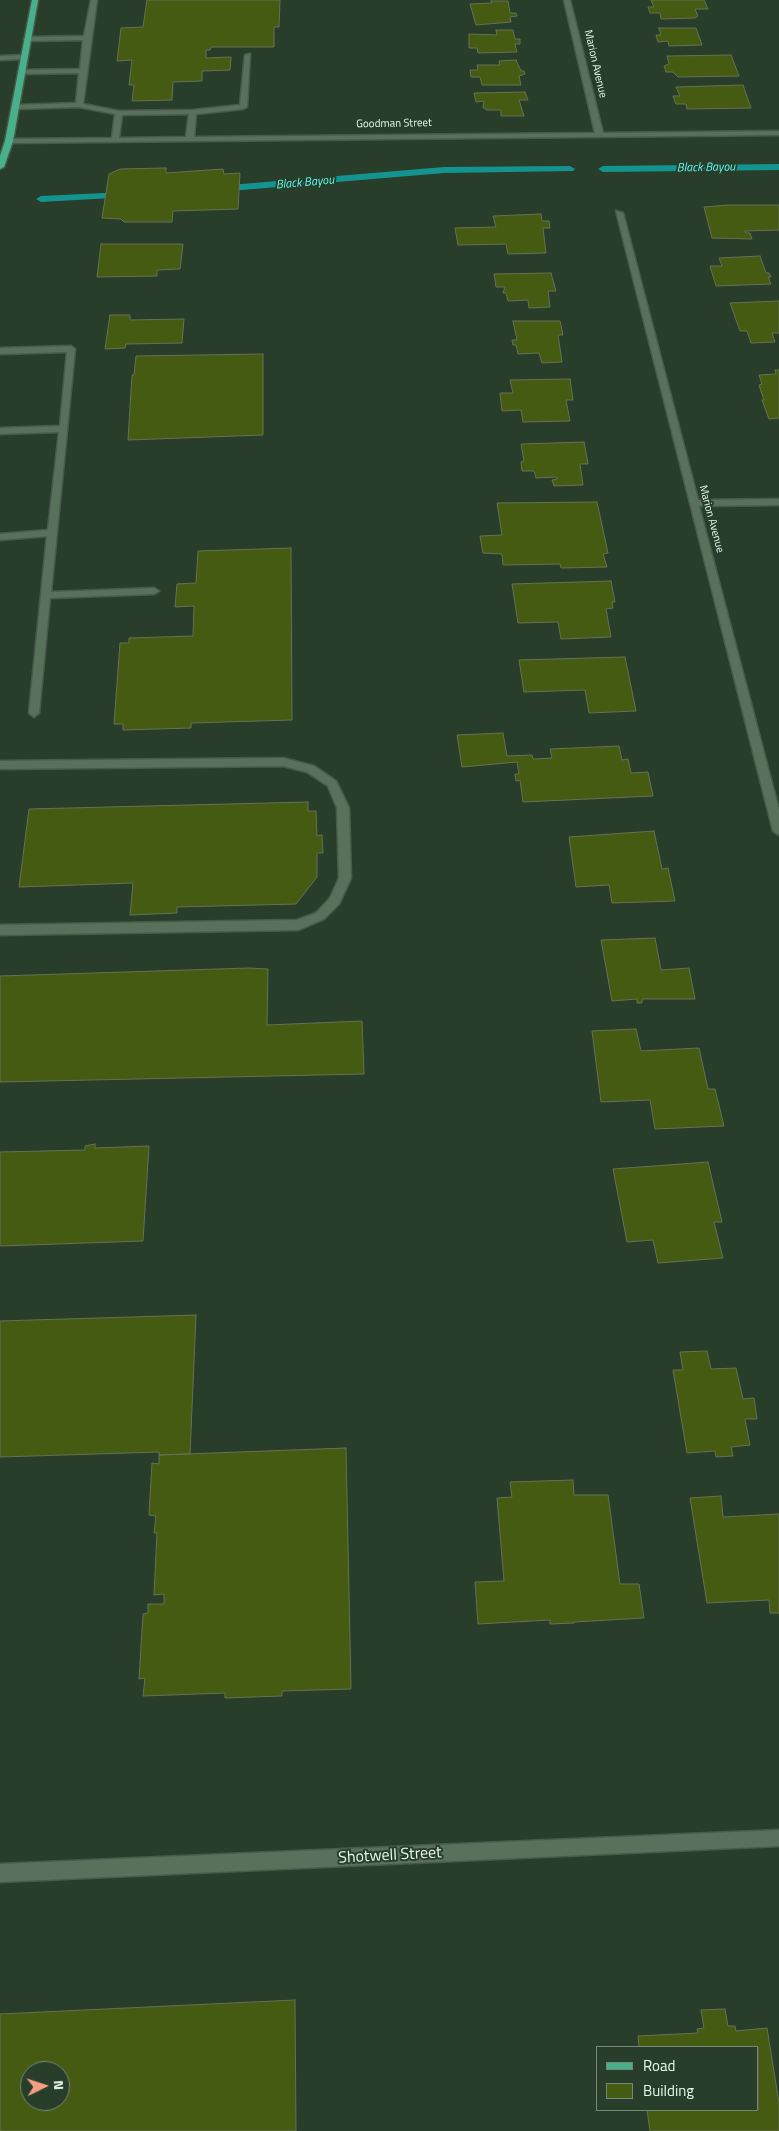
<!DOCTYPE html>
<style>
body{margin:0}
#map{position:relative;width:779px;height:2131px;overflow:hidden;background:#283e2a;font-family:"Titillium Web",sans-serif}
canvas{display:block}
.legend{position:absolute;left:596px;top:2046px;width:162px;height:65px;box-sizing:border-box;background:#283e2a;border:1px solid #768877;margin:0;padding:6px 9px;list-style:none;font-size:15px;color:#eaf8eb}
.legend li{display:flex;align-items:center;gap:10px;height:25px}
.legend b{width:25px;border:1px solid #768877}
.north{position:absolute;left:20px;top:2061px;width:50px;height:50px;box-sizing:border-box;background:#283e2a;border:1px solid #768877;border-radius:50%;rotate:86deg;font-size:14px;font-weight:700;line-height:20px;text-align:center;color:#eaf8eb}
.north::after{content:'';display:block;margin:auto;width:18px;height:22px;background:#f39f84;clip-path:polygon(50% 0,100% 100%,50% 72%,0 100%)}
</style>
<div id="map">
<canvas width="779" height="2131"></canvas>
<ul class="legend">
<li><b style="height:6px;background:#48b18c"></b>Road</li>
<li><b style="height:14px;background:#445b11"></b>Building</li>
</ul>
<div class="north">N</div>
</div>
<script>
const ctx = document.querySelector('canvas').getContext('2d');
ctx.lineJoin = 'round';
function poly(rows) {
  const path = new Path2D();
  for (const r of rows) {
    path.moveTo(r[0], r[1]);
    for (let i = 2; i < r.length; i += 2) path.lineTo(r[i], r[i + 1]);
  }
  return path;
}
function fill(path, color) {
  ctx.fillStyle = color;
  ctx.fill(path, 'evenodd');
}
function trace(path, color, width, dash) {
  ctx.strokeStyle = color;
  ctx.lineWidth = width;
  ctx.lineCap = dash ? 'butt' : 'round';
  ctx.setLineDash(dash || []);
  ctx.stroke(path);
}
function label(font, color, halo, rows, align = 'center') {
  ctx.font = font + ' "Titillium Web",sans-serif';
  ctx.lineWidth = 4;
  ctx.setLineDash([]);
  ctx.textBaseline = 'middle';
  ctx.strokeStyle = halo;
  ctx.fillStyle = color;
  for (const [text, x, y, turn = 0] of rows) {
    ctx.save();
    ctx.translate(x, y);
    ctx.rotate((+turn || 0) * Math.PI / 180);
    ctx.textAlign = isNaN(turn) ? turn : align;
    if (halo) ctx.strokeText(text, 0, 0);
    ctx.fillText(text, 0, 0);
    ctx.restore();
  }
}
fill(poly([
 [779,164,779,170,603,172,598,169,603,166,779,164],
 [570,166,575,169,573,171,444,173,218,192,213,189,218,186,444,167,570,166],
 [126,192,129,193,129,197,41,202,36,199,41,196,126,192]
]), '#149490');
const building = poly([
 [147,0,280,0,279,27,274,27,274,47,211,47,210,50,206,50,206,58,231,57,230,70,202,71,202,81,173,82,172,100,132,101,134,85,129,85,132,60,117,61,121,28,143,27,147,0],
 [651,0,704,0,708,9,695,9,698,16,695,18,661,19,660,13,650,13,648,7,654,7,651,0],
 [491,1,508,1,510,13,516,13,517,16,510,17,511,22,476,25,470,4,492,3,491,1],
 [659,28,696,28,702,45,669,46,668,41,658,42,656,35,661,35,659,28],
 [496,30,513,30,515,39,520,39,520,44,515,44,517,52,478,53,477,48,469,48,469,34,497,35,496,30],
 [731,55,739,76,678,77,673,72,666,72,664,66,669,64,667,56,731,55],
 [516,60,521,71,524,71,525,74,519,76,521,85,482,85,480,77,471,77,470,70,478,70,477,65,500,65,499,61,516,60],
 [743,85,751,108,687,109,686,104,676,104,673,96,680,96,676,87,743,85],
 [525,92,528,100,519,100,524,116,501,116,501,110,486,110,486,108,483,108,484,101,476,102,474,93,525,92],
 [166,168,166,173,223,169,224,174,240,173,238,209,173,211,172,222,124,222,121,219,102,218,109,174,120,169,166,168],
 [728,205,779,205,779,230,745,231,746,233,750,233,752,239,712,238,704,207,728,205],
 [541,214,542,221,549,221,550,228,543,228,546,253,508,254,506,244,458,245,455,228,496,227,493,216,541,214],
 [101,244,183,244,180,269,157,270,157,276,97,277,101,244],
 [760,256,766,273,769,273,771,277,768,277,771,284,716,286,710,266,722,266,719,258,760,256],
 [551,273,556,291,548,291,550,307,529,308,528,300,508,301,506,293,503,293,505,287,496,287,494,274,551,273],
 [779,301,779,333,772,333,775,342,751,343,747,331,740,331,730,303,779,301],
 [110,315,130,315,130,320,184,319,182,343,126,344,125,348,105,349,110,315],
 [513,321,560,321,563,335,558,335,562,362,542,363,539,353,518,354,516,345,513,345,512,340,517,340,513,321],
 [263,354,263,435,128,440,132,375,134,375,136,356,263,354],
 [775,370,779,370,779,418,769,419,762,400,764,400,759,385,762,384,759,375,776,374,775,370],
 [570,379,573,400,566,400,570,421,523,422,521,410,502,411,500,393,513,393,510,380,570,379],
 [584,442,588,464,580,464,583,485,554,486,552,480,557,479,557,477,536,478,534,471,522,471,521,462,524,461,521,444,584,442],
 [597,502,608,553,603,554,607,567,561,568,560,564,503,565,502,554,483,553,480,536,502,535,497,503,597,502],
 [291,548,292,720,191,723,191,728,123,730,123,724,114,724,120,643,129,643,129,638,193,636,194,606,175,607,177,584,196,583,198,551,291,548],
 [611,581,615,602,612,602,613,608,606,609,611,637,561,639,558,622,518,623,512,584,611,581],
 [625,657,636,711,589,713,585,690,524,692,519,660,625,657],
 [503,733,507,756,532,755,533,759,552,758,550,749,619,746,622,760,628,759,631,773,648,772,653,796,523,802,520,780,516,781,515,774,519,774,517,762,462,767,457,735,503,733],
 [308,802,308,811,316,811,317,836,322,835,323,853,317,853,317,877,296,904,177,907,177,913,130,915,133,883,19,887,29,809,308,802],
 [654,831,662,869,668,868,675,901,612,903,609,885,576,887,569,837,654,831],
 [655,938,661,970,689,968,695,999,642,999,642,1003,637,1003,637,999,612,1001,601,940,655,938],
 [249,968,268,969,267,1025,362,1021,364,1074,0,1082,0,976,249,968],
 [636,1029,641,1051,699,1048,708,1089,715,1089,724,1126,655,1129,650,1100,601,1102,592,1031,636,1029],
 [95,1144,95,1148,149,1146,143,1241,0,1246,0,1152,85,1150,85,1146,95,1144],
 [708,1162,722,1222,714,1222,723,1258,658,1263,653,1240,627,1242,613,1169,708,1162],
 [196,1315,190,1454,159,1455,159,1452,0,1457,0,1321,196,1315],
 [707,1351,711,1369,736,1368,743,1399,754,1398,757,1419,745,1419,750,1445,731,1447,733,1456,716,1457,715,1451,687,1453,673,1370,683,1370,680,1352,707,1351],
 [346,1448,351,1689,282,1691,282,1696,225,1698,225,1693,143,1696,145,1678,139,1679,143,1614,148,1613,148,1604,164,1604,164,1594,154,1595,157,1533,154,1533,156,1516,149,1515,152,1463,159,1464,159,1455,346,1448],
 [573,1480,574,1495,608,1495,620,1584,639,1584,644,1618,574,1622,574,1623,550,1624,550,1620,478,1624,475,1582,504,1581,497,1498,512,1497,510,1482,573,1480],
 [721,1496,723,1517,779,1514,779,1613,770,1613,769,1600,707,1603,690,1498,721,1496],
 [295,2000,296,2131,0,2131,0,2014,295,2000],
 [30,2071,60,2071,60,2101,30,2101,30,2071],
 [725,2009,728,2026,735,2026,736,2031,767,2028,779,2103,779,2131,650,2131,647,2110,758,2110,758,2047,639,2047,638,2036,698,2033,697,2029,704,2028,701,2010,725,2009]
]);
fill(building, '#445b11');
trace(building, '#667156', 1);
const minor = poly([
 [91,0,97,0,83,104,119,111,193,110,240,105,245,55,250,54,247,107,243,109,196,114,194,137,595,133,564,0,570,0,603,133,779,131,779,135,6,143,5,141,9,139,112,138,115,114,79,107,16,109,12,107,16,105,76,103,79,73,21,74,18,72,21,70,80,69,83,40,27,41,24,39,27,37,84,36,91,0],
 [189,114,186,137,119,138,122,115,189,114],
 [0,56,23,55,26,57,23,59,0,60,0,56],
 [616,211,623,213,698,500,779,499,779,505,699,506,779,810,779,835,773,831,616,211],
 [71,346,75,349,51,592,154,588,159,591,154,594,50,598,39,713,34,717,29,713,47,536,0,540,0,534,48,530,59,432,0,434,0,428,60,426,67,352,0,354,0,348,71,346],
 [283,758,314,766,336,781,349,808,351,878,339,904,324,919,298,930,0,935,0,925,297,920,316,913,330,898,339,878,337,808,328,786,307,772,283,766,0,769,0,761,283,758],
 [779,1830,779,1846,0,1882,0,1864,779,1830]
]);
const major = poly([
 [32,0,38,0,13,141,4,167,0,169,0,156,5,141,32,0]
]);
trace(minor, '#485b4a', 3);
trace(major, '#485b4a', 3);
fill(minor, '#59715b');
fill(major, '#48b18c');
label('11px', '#eaf8eb', '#283e2a', [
 ["Marion Avenue",595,64,77],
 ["Goodman Street",394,124,-1],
 ["Marion Avenue",711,519,75]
]);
label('italic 12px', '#5efbf3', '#283e2a', [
 ["Black Bayou",706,168,-1],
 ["Black Bayou",305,183,-5]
]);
label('16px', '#eaf8eb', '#283e2a', [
 ["Shotwell Street",390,1856,-3]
]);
</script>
